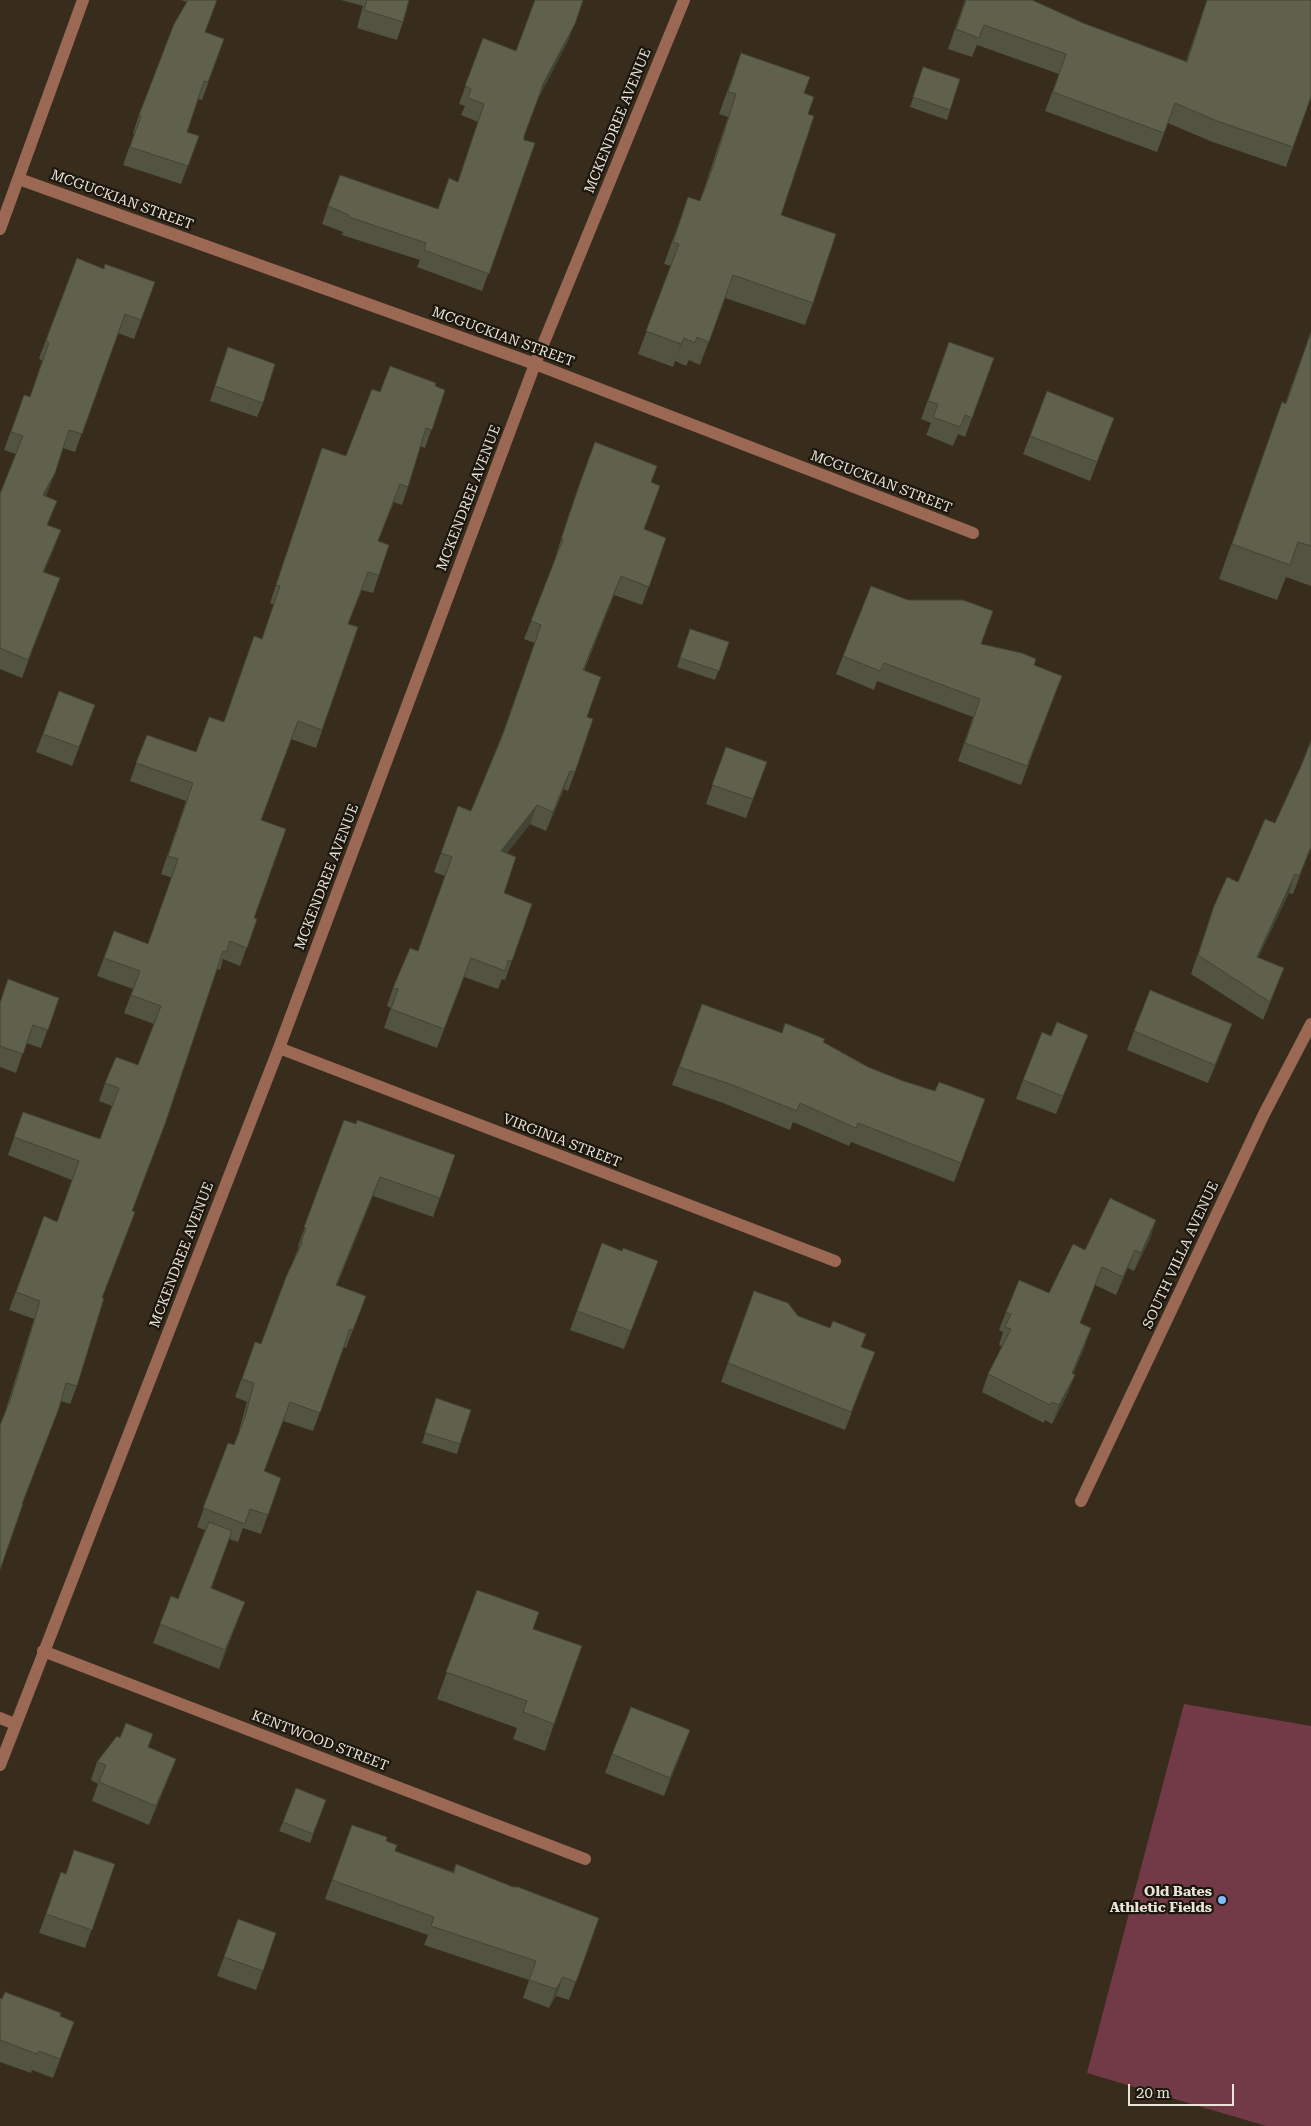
<!DOCTYPE html>
<style>
body{margin:0}
#map{position:relative;width:1311px;height:2126px;overflow:hidden;background:#382c1c;font-family:"Roboto Serif",serif}
canvas{display:block}
.scale{position:absolute;left:1128px;top:2084px;width:106px;height:22px;box-sizing:border-box;border:2px solid #eae3d8;border-top:0;padding-left:6px;font-size:15px;line-height:18px;white-space:nowrap;color:#eae3d8;-webkit-text-stroke:4px #1b160e;paint-order:stroke}
</style>
<div id="map">
<canvas width="1311" height="2126"></canvas>
<div class="scale">20 m</div>
</div>
<script>
const ctx = document.querySelector('canvas').getContext('2d');
ctx.lineJoin = 'round';
function fill(path, color) {
  ctx.fillStyle = color;
  ctx.fill(path, 'evenodd');
}
function poly(rows) {
  const path = new Path2D();
  for (const r of rows) {
    path.moveTo(r[0], r[1]);
    for (let i = 2; i < r.length; i += 2) path.lineTo(r[i], r[i + 1]);
  }
  return path;
}
function trace(path, color, width, dash) {
  ctx.strokeStyle = color;
  ctx.lineWidth = width;
  ctx.lineCap = dash ? 'butt' : 'round';
  ctx.setLineDash(dash || []);
  ctx.stroke(path);
}
function label(font, color, halo, rows, align = 'center') {
  ctx.font = font + ' "Roboto Serif",serif';
  ctx.lineWidth = 4.5;
  ctx.setLineDash([]);
  ctx.textBaseline = 'middle';
  ctx.strokeStyle = halo;
  ctx.fillStyle = color;
  for (const [text, x, y, turn = 0] of rows) {
    ctx.save();
    ctx.translate(x, y);
    ctx.rotate((+turn || 0) * Math.PI / 180);
    ctx.textAlign = isNaN(turn) ? turn : align;
    if (halo) ctx.strokeText(text, 0, 0);
    ctx.fillText(text, 0, 0);
    ctx.restore();
  }
}
fill(poly([
 [1184,1704,1311,1726,1311,2126,1266,2126,1087,2073]
]), '#713a46');
trace(poly([
 [19,179,535,364,973,533],
 [0,229,83,0],
 [279,1048,835,1261],
 [1081,1501,1264,1114,1311,1024],
 [43,1651,585,1859],
 [0,1718,15,1724],
 [0,1765,279,1048,535,364,684,0]
]), '#9b6854', 12);
fill(poly([
 [181,0,217,0,205,32,224,39,202,100,198,99,187,132,199,136,181,184,123,165,134,134,133,133,139,115,187,2],
 [341,0,409,0,403,22,397,40,357,28,363,6],
 [583,0,568,41,538,99,524,136,524,140,535,143,482,291,417,267,420,260,342,235,343,232,322,224,328,206,438,209,458,181,478,122,461,115,465,106,459,104,483,38,516,51],
 [965,0,1032,0,1083,23,1186,61,1207,0,1311,0,1311,97,1286,167,1210,141,1168,123,1157,152,1045,111,1059,74,977,45,972,57,948,49],
 [741,53,804,93,808,114,781,215,813,303,805,325,725,298,700,365,689,360,686,366,675,361,673,367,638,354,671,266,664,264,688,197,700,201,728,117,719,114],
 [923,67,960,79,947,120,910,107],
 [104,269,155,282,134,339,118,333,75,452,63,448,48,491,46,496,48,525,54,548,44,572,60,578,22,678,0,669,0,494,16,454,4,450,24,395,30,397,42,361,39,358,46,340],
 [1311,331,1311,586,1286,577,1277,600,1219,579,1282,402,1285,404],
 [949,342,994,358,965,437,958,434,953,446,926,435,931,423,921,419],
 [228,347,263,403,257,417,210,401],
 [435,386,445,390,425,448,420,446,408,487,402,505,394,502,378,541,379,575,373,593,362,590,348,624,358,627,316,748,291,739,261,820,254,918,257,919,240,966,223,959,220,970,217,969,102,1298,77,1386,70,1404,61,1401,52,1426,22,1504,6,1409,34,1319,9,1310,44,1216,57,1222,72,1180,8,1155,23,1112,100,1139,112,1106,99,1101,105,1083,138,1065,154,1024,124,1013,133,989,97,976,114,931,148,944,172,878,161,874,186,801,130,781,140,753,196,752,224,722,262,639,274,605,270,603,322,448,346,456,380,392],
 [1114,418,1090,481,1023,454,1030,436],
 [595,442,657,466,651,482,644,529,666,538,642,605,614,595,584,671,587,717,575,772,568,791,564,789,546,831,530,824,507,853,504,893,532,904,505,980,502,979,498,989,464,977,437,1048,384,1028,391,1008,387,1006,393,988,418,951,445,876,434,872,458,806,471,811,501,738,535,643,524,639,556,558,555,558,573,502],
 [690,629,729,642,715,680,677,667],
 [981,644,1034,665,1055,694,1021,785,958,761,973,717,877,681,874,690,836,674,843,656],
 [59,691,95,705,72,766,36,752],
 [726,747,767,762,746,818,706,804],
 [1275,823,1311,848,1293,894,1289,893,1258,958,1277,986,1263,1020,1191,974,1214,906,1238,882],
 [59,998,41,1048,26,1043,16,1073,0,1067,0,1003],
 [702,1004,782,1033,823,1042,868,1067,903,1081,935,1091,985,1099,954,1182,851,1142,849,1146,793,1122,790,1130,723,1103,672,1085],
 [1134,1031,1225,1042,1208,1083,1127,1050],
 [1088,1035,1056,1114,1016,1099,1023,1080,1051,1036],
 [344,1120,455,1155,433,1217,373,1196,337,1285,366,1296,346,1348,344,1347,313,1431,283,1421,264,1472,281,1478,261,1534,243,1528,238,1542,229,1539,211,1588,238,1620,219,1669,153,1643,171,1596,178,1599,205,1530,197,1527,228,1443,234,1445,238,1434,247,1402,235,1397,255,1342,261,1344,294,1259,299,1246,298,1246],
 [1150,1239,1134,1271,1128,1268,1116,1295,1095,1285,1080,1323,1085,1346,1073,1374,1068,1393,1052,1424,1045,1420,1044,1423,982,1392,988,1374,1002,1347,999,1345,1003,1332,999,1330,1006,1312,1049,1293,1085,1250],
 [622,1251,658,1261,624,1349,570,1330,577,1311],
 [754,1291,798,1316,862,1347,868,1370,845,1430,721,1382],
 [433,1407,460,1444,457,1454,422,1443],
 [477,1590,554,1724,545,1751,513,1739,517,1728,437,1699],
 [690,1730,664,1796,605,1773,612,1754],
 [120,1738,176,1759,169,1777,149,1825,92,1801,98,1784,91,1780,97,1762],
 [326,1800,310,1843,279,1831,283,1822],
 [352,1825,386,1841,395,1851,453,1872,456,1864,513,1887,599,1918,569,2000,556,1996,549,2008,523,1998,529,1980,424,1945,428,1935,325,1899],
 [115,1864,85,1948,39,1933,61,1872,66,1874],
 [238,1919,276,1933,256,1990,217,1976],
 [0,1998,60,2016,74,2022,53,2078,32,2070,31,2073,0,2062]
]), '#525341');
fill(poly([
 [583,0,568,41,538,99,544,82],
 [684,338,675,361,673,367,681,344],
 [55,473,48,491,36,514,43,495],
 [61,530,54,548,37,590,43,572],
 [621,576,614,595,576,689,583,670],
 [60,578,53,596,22,678,28,660],
 [570,771,564,789,546,831,553,812],
 [537,805,530,824,494,870,501,851],
 [1311,847,1311,848,1293,894,1299,876],
 [1295,874,1289,893,1250,975,1257,957],
 [1232,1024,1225,1042,1208,1083,1215,1065],
 [1088,1035,1081,1053,1056,1114,1063,1096],
 [380,1177,373,1196,329,1303,336,1285],
 [1156,1220,1150,1239,1134,1271,1141,1253],
 [1135,1250,1128,1268,1116,1295,1123,1277],
 [1091,1328,1085,1346,1065,1392,1072,1373],
 [1075,1375,1068,1393,1052,1424,1059,1405],
 [245,1602,238,1620,219,1669,225,1650],
 [690,1730,683,1749,664,1796,670,1778],
 [176,1759,169,1777,149,1825,156,1806],
 [563,1977,556,1996,549,2008,556,1989]
]), '#424435');
const building = poly([
 [188,0,217,0,205,32,224,39,208,82,204,81,187,132,199,136,188,166,130,147,141,116,139,115,174,24,188,0],
 [367,0,409,0,403,22,364,10,367,0],
 [535,0,583,0,575,24,544,82,524,136,524,140,535,143,489,274,424,250,426,243,349,217,349,215,328,206,340,175,438,209,449,178,458,182,484,104,468,98,471,89,465,86,483,38,516,51,535,0],
 [966,0,1032,0,1083,23,1187,62,1207,0,1311,0,1311,97,1293,147,1217,121,1175,103,1164,133,1053,92,1066,54,984,25,979,38,956,29,966,0],
 [741,53,810,77,804,93,814,97,808,114,814,116,781,215,836,234,813,303,733,275,709,342,697,337,695,343,684,338,681,344,646,331,679,244,673,242,688,197,700,201,714,164,736,94,728,92,741,53],
 [923,67,960,79,950,110,913,97,923,67],
 [77,258,104,269,105,264,155,282,141,320,125,314,82,434,69,430,55,473,43,495,57,501,47,525,61,530,43,572,60,578,28,660,0,648,0,494,23,436,11,432,24,395,30,397,49,343,46,340,77,258],
 [1311,332,1311,546,1298,542,1290,565,1232,544,1282,402,1286,404,1311,332],
 [949,342,994,358,972,418,965,415,960,427,933,417,938,404,928,401,949,342],
 [228,347,275,364,263,403,215,386,228,347],
 [390,366,436,383,435,386,445,390,432,430,426,428,408,487,400,484,378,541,389,545,379,575,368,572,348,624,358,627,322,730,298,721,261,820,286,829,254,918,257,919,247,948,230,941,226,952,223,951,165,1124,132,1211,135,1212,102,1298,104,1298,77,1386,66,1383,59,1408,22,1504,23,1504,0,1570,0,1425,11,1398,40,1301,16,1292,44,1216,57,1222,79,1161,14,1137,23,1112,100,1139,119,1088,105,1083,116,1057,138,1065,161,1006,131,995,140,971,104,958,114,931,148,944,178,859,168,856,193,783,136,763,147,735,196,752,209,717,224,722,254,636,262,639,280,586,276,585,322,448,346,456,372,389,380,392,390,366],
 [1047,391,1114,418,1097,462,1030,436,1047,391],
 [595,442,657,466,651,482,660,486,644,529,666,538,649,587,621,576,583,670,601,677,587,717,593,719,575,772,570,771,553,812,537,805,501,851,516,857,504,893,532,904,512,961,508,960,505,971,471,958,444,1029,391,1009,398,989,393,988,410,948,418,951,452,857,441,853,458,806,471,811,503,734,541,625,531,621,563,539,561,539,580,483,595,442],
 [871,586,908,600,963,600,993,611,981,644,1022,653,1036,659,1034,665,1062,676,1027,766,965,743,980,699,884,663,880,671,843,656,871,586],
 [690,629,729,642,719,671,680,658,690,629],
 [59,691,95,705,79,747,43,734,59,691],
 [1311,741,1311,847,1299,876,1295,874,1257,957,1284,968,1270,1002,1198,955,1214,906,1227,877,1238,882,1265,819,1275,823,1301,766,1311,741],
 [726,747,767,762,753,799,712,785,726,747],
 [8,979,59,998,48,1030,33,1025,23,1054,0,1046,0,1003,8,979],
 [1150,990,1232,1024,1215,1065,1134,1031,1150,990],
 [702,1004,782,1033,785,1023,825,1039,823,1042,868,1067,903,1081,935,1091,939,1082,985,1099,961,1163,858,1123,856,1128,800,1103,797,1111,730,1084,679,1067,702,1004],
 [1057,1022,1088,1035,1063,1096,1023,1080,1042,1032,1051,1036,1057,1022],
 [344,1120,356,1124,357,1120,455,1155,440,1198,380,1177,336,1285,366,1296,353,1330,350,1329,320,1413,290,1402,264,1471,281,1478,268,1515,250,1509,245,1524,203,1508,228,1443,234,1445,245,1417,254,1383,242,1379,255,1342,261,1344,286,1277,302,1243,301,1243,306,1228,304,1227,344,1120],
 [1110,1198,1156,1220,1141,1253,1135,1250,1123,1277,1102,1267,1080,1323,1091,1328,1072,1373,1075,1375,1059,1405,1052,1402,1050,1405,988,1374,1011,1329,1005,1327,1011,1314,1006,1312,1019,1280,1049,1293,1073,1244,1085,1250,1110,1198],
 [602,1243,622,1251,623,1248,658,1261,631,1331,577,1311,602,1243],
 [754,1291,788,1303,798,1316,830,1328,833,1321,866,1334,861,1347,875,1352,851,1412,728,1363,754,1291],
 [436,1398,471,1410,460,1444,425,1433,436,1398],
 [209,1522,232,1531,211,1588,245,1602,225,1650,160,1624,171,1596,178,1599,209,1522],
 [477,1590,539,1612,533,1629,582,1646,554,1724,523,1712,527,1701,446,1672,477,1590],
 [631,1707,690,1730,670,1778,612,1754,631,1707],
 [126,1723,153,1734,148,1747,176,1759,156,1806,99,1782,106,1765,97,1762,117,1736,120,1738,126,1723],
 [296,1788,326,1800,313,1834,283,1822,296,1788],
 [352,1825,387,1837,386,1841,397,1845,395,1851,454,1873,456,1864,513,1887,518,1887,599,1918,576,1982,563,1977,556,1989,529,1980,536,1961,431,1926,434,1917,332,1880,352,1825],
 [74,1850,115,1864,92,1930,46,1914,61,1872,66,1874,74,1850],
 [238,1919,276,1933,263,1971,224,1957,238,1919],
 [5,1992,61,2013,60,2016,74,2022,60,2059,39,2051,37,2054,0,2040,0,1998,2,1999,5,1992]
]);
fill(building, '#5f614c');
trace(building, '#424435', 1);
for (const [x, y, r, color] of [
 [1222,1900,5,"#82bcfa"]
]) {
  const dot = new Path2D();
  dot.arc(x, y, r, 0, 2 * Math.PI);
  ctx.fillStyle = color;
  ctx.fill(dot);
  trace(dot, '#1b160e', 2);
}
label('14px', '#eae3d8', '#1b160e', [
 ["MCKENDREE AVENUE",618,121,-68],
 ["MCGUCKIAN STREET",122,200,20],
 ["MCGUCKIAN STREET",503,337,20],
 ["MCGUCKIAN STREET",881,482,21],
 ["MCKENDREE AVENUE",469,498,-69],
 ["MCKENDREE AVENUE",327,877,-69],
 ["VIRGINIA STREET",562,1141,21],
 ["MCKENDREE AVENUE",182,1255,-69],
 ["SOUTH VILLA AVENUE",1181,1255,-65],
 ["KENTWOOD STREET",320,1741,21]
]);
label('bold 14px', '#eae3d8', '#1b160e', [
 ["Old Bates",1212,1892],
 ["Athletic Fields",1212,1908]
], 'right');
</script>
